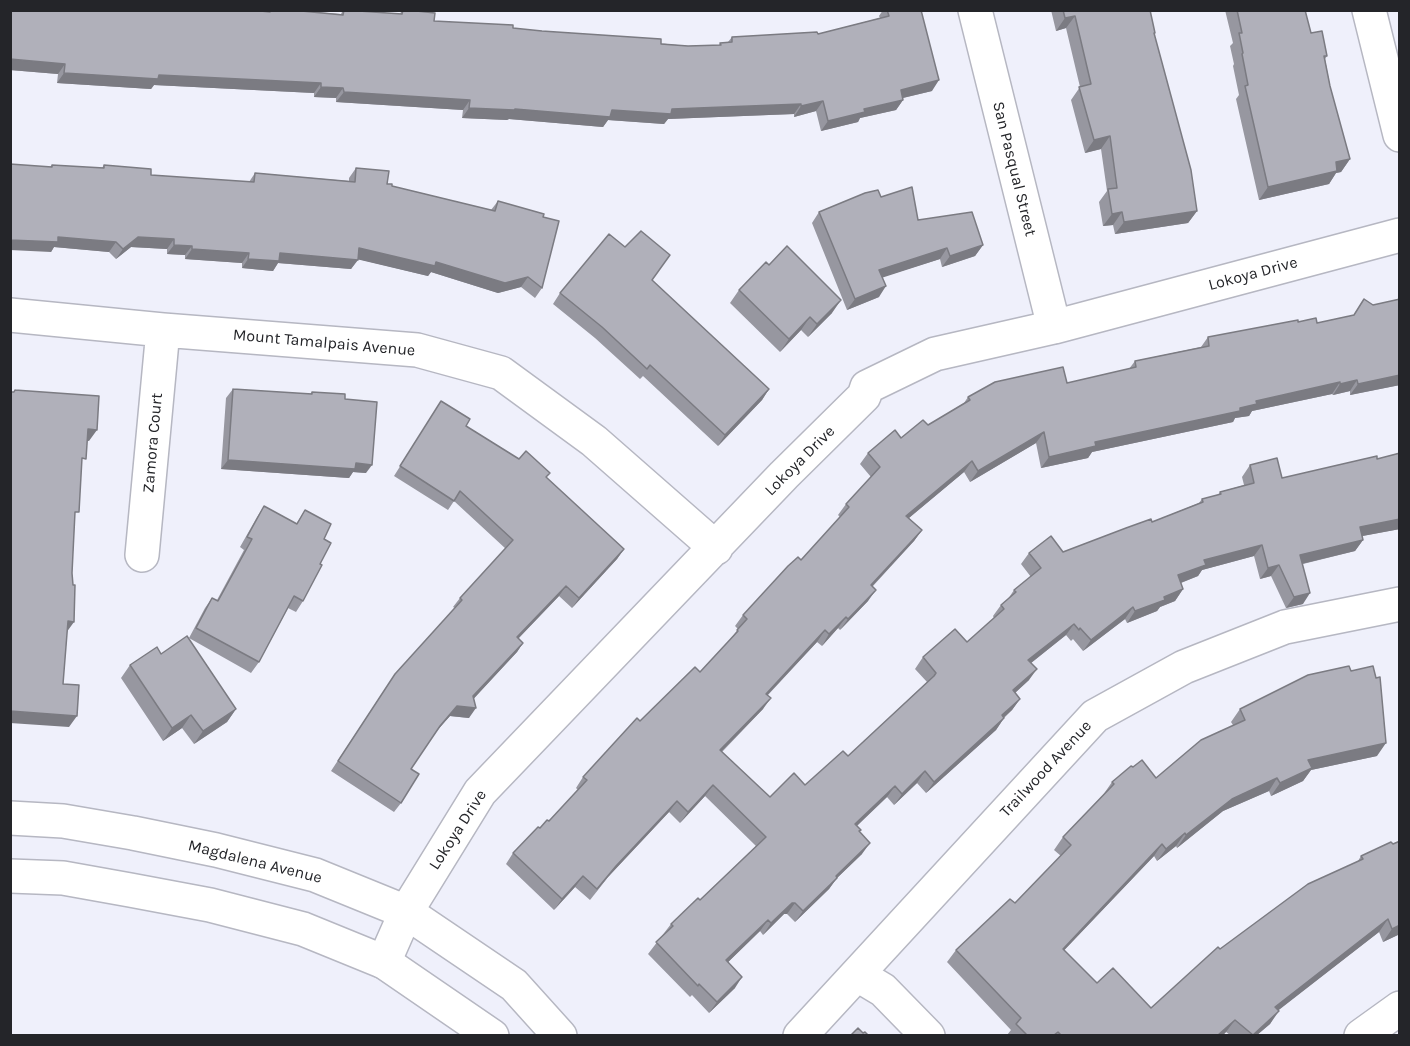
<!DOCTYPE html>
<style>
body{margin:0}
#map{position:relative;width:1410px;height:1046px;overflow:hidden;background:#eff0fb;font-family:Karla,sans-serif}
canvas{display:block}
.frame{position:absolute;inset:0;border:12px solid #242529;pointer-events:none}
</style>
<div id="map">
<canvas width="1410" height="1046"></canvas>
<div class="frame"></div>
</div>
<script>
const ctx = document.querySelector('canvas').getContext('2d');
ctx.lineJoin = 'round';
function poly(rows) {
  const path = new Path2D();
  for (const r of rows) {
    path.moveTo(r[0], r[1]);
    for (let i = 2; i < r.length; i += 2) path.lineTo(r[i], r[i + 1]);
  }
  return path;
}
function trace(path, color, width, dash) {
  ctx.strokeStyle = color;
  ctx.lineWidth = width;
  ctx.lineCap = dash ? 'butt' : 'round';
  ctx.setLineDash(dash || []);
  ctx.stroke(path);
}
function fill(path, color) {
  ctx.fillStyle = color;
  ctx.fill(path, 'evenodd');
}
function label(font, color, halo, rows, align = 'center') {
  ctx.font = font + ' Karla,sans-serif';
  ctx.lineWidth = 4.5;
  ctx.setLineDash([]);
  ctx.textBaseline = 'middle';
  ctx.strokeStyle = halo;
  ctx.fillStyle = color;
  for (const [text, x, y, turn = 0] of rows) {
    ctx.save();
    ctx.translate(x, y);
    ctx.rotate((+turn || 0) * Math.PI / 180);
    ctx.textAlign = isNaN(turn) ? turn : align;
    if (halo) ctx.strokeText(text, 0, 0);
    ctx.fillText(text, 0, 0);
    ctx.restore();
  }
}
const street = poly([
 [975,10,1054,327],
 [1369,10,1400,135],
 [10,315,163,330,417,350,501,373,594,441,716,548],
 [142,555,163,330],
 [384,962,406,912,480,792,784,475,864,396,867,387,935,354,1054,327,1400,235],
 [858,975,883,990,928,1036],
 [800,1036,1095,716,1184,667,1285,627,1400,604],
 [1361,1036,1400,1008]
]);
const secondary = poly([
 [10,818,63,821,133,833,216,850,315,875,406,912,514,985,560,1036],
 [10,876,63,878,130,890,210,905,303,929,384,962,492,1036]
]);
trace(street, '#b6b7c2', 36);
trace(secondary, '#b6b7c2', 36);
trace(street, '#fff', 33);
trace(secondary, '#fff', 33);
fill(poly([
 [269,10,291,10,341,14,343,10,400,14,402,10,434,21,688,46,719,45,720,43,728,42,732,37,818,34,880,18,879,16,883,10,921,10,932,91,903,98,903,100,896,110,860,118,858,122,821,131,816,111,794,117,794,114,668,119,664,124,608,120,603,127,509,119,507,120,462,118,463,110,336,102,336,98,314,97,314,93,154,85,151,89,57,83,58,74,10,70,269,12],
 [1051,10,1150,10,1154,35,1197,211,1188,223,1115,234,1113,225,1103,226,1099,202,1107,191,1101,149,1085,153,1071,100,1080,87,1066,28,1056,31],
 [1225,10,1305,10,1311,33,1327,56,1325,59,1330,86,1350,159,1341,172,1336,173,1329,184,1259,200,1236,99,1239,95,1233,66,1234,64,1230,46,1233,43],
 [52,165,102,168,104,165,151,175,249,182,255,173,349,181,349,178,356,168,392,186,491,210,498,201,543,217,542,288,535,298,521,287,498,293,431,272,428,276,358,259,351,269,278,263,273,271,242,268,242,263,185,259,185,255,167,254,167,249,131,247,116,259,109,252,54,247,51,252,50,167],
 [881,197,918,220,983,245,975,256,942,267,940,259,882,277,879,297,847,310,812,223,819,212],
 [652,280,769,389,762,400,718,446,643,376,640,379,595,338,553,304,560,293],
 [739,290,832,313,808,337,801,330,780,352,730,303],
 [1364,299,1373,305,1400,299,1400,385,1350,395,1350,391,1333,395,1332,394,1252,411,1249,416,1235,418,1233,422,1092,452,1088,458,1041,468,1036,443,970,482,964,472,909,518,922,530,914,541,873,586,868,601,840,630,838,628,822,646,817,642,768,695,763,709,722,752,770,797,805,785,848,756,927,682,915,669,923,657,967,642,994,618,993,616,1001,605,1008,599,1014,590,1031,577,1021,564,1029,553,1063,552,1152,522,1199,503,1202,499,1218,495,1220,492,1244,485,1242,477,1250,465,1282,478,1377,459,1400,453,1400,529,1362,536,1363,540,1355,551,1303,564,1303,604,1286,608,1271,576,1260,579,1254,556,1202,570,1198,576,1181,583,1183,589,1175,601,1160,607,1157,611,1127,623,1125,619,1083,651,1073,639,1071,641,1066,635,1031,663,1029,680,1015,693,1020,699,1012,710,1004,718,996,730,926,793,917,783,894,805,887,797,857,826,859,832,862,854,837,878,829,889,795,922,787,914,784,914,763,935,760,931,728,962,735,988,709,1013,692,995,690,997,648,954,671,924,700,900,756,846,705,796,680,823,669,812,608,877,590,900,575,887,554,910,506,864,513,853,540,828,549,821,578,790,576,788,583,777,640,721,700,672,730,640,738,629,735,626,743,615,801,560,840,517,838,515,846,504,871,477,860,464,868,453,928,425,964,403,968,397,1067,383,1129,369,1135,361,1201,347,1208,337,1298,322,1317,323,1353,316],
 [233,389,310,394,312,392,345,399,366,473,353,472,349,478,221,469,226,398],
 [441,401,466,426,547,478,624,549,617,559,572,608,559,596,518,639,523,643,517,652,474,698,469,718,450,716,434,734,411,769,401,803,394,812,331,771,395,674,455,608,453,607,460,598,506,549,454,501,448,510,394,476],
 [264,506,296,524,305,510,324,539,320,564,303,601,296,612,288,608,259,662,251,673,189,638,205,608,212,598,217,600,244,550,240,547,257,517],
 [161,654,236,709,227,722,194,744,182,728,163,741,121,678,130,665],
 [1240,709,1377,756,1311,770,1303,781,1271,796,1269,791,1223,811,1177,848,1176,846,1157,861,1154,856,1064,950,1097,983,1151,1008,1220,949,1358,861,1361,856,1400,841,1400,934,1383,942,1379,932,1278,1010,1270,1024,1257,1035,1230,1035,1226,1032,1223,1035,1007,1035,1011,1030,947,962,956,950,1015,903,1061,856,1054,850,1063,837,1103,795,1112,782,1133,767,1156,778,1233,725,1231,722]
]), '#9797a0');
fill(poly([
 [1075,16,1066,28,1056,31,1065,18],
 [10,59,65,64,58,74,10,70],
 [64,73,159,75,321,83,314,93,154,85,151,89,57,83],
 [939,80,932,91,894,100,901,90],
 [321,87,343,88,336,98,314,97],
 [344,92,470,100,463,110,336,102],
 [903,100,896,110,860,118,858,122,821,131,828,121,864,109],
 [823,101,816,111,794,117,801,106],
 [801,104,794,114,668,119,664,124,608,120,603,127,509,119,507,120,462,118,469,108,612,110,672,109],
 [1110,136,1101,149,1085,153,1094,140],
 [1350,159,1341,172,1336,173,1329,184,1259,200,1268,187,1336,162],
 [1197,211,1188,223,1115,234,1124,222],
 [1122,212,1113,225,1103,226,1112,214],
 [58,237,116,242,109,252,54,247,51,252,10,250,10,240],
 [138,237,174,239,167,249,131,247,116,259,123,249],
 [174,245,192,246,185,255,167,254],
 [983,245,975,256,942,267,950,256],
 [359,248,436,262,528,277,521,287,498,293,431,272,428,276,352,258],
 [947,248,940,259,872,281,879,270],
 [192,249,249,253,242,263,185,259],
 [280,253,358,260,351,269,278,263,273,271,242,268,248,259],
 [886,286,879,297,847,310,855,299],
 [841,300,832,313,808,337,817,324],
 [810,317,801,330,780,352,789,339],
 [1400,375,1400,385,1350,395,1358,384],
 [1357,380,1350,391,1333,395,1340,384],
 [1340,382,1332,394,1252,411,1249,416,1235,418,1233,422,1092,452,1088,458,1041,468,1049,457,1095,442,1240,408,1256,401],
 [769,389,762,400,718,446,725,435],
 [88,429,97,430,89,441,81,440],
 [1044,432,1036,443,970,482,978,471],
 [228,460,356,463,372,465,366,473,353,472,349,478,221,469],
 [972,461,964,472,898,527,906,516],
 [1400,519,1400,529,1352,538,1360,527],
 [922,530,914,541,863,596,871,585],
 [1363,540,1355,551,1293,566,1300,555],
 [1262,545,1254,556,1202,570,1198,576,1170,587,1178,575,1204,560],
 [624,549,617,559,572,608,579,598],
 [1279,565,1271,576,1260,579,1268,568],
 [566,586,559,596,510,647,517,637],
 [1183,589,1175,601,1160,607,1157,611,1127,623,1135,611,1164,597],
 [876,590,868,601,840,630,848,619],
 [1310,593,1303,604,1286,608,1294,597],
 [1133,607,1125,619,1083,651,1091,640],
 [846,617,838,628,822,646,829,634],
 [68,621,74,622,66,633],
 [1074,624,1066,635,1021,671,1028,660],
 [825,630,817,642,758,705,766,694],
 [523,643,517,652,467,706,473,696],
 [1037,669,1029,680,1005,702,1013,690],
 [771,698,763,709,712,761,720,750],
 [1020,699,1012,710,994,726,1002,715],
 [457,706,476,708,469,718,450,716,433,735,440,726],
 [236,709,227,722,194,744,203,731],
 [10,711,77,716,69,727,10,723],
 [191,715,182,728,163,741,172,728],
 [1004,718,996,730,926,793,934,782],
 [1386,743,1377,756,1311,770,1303,781,1271,796,1280,783,1308,760],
 [925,771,917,783,894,805,902,794],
 [1277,778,1269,791,1223,811,1177,848,1186,835,1232,799],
 [713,785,705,796,680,823,688,812],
 [895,786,887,797,847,835,855,824],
 [677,801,669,812,608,877,590,900,616,866],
 [1185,833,1176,846,1157,861,1166,849],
 [870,843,862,854,837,878,829,889,795,922,803,911,836,876],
 [1162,844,1154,856,1054,961,1063,949],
 [583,876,575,887,554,910,562,899],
 [792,903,795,903,787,914,784,914,763,935,771,923],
 [1388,919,1379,932,1266,1020,1275,1007],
 [768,920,760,931,719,971,726,960],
 [1400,925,1400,934,1383,942,1392,929],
 [742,977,735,988,709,1013,717,1002],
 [1279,1011,1270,1024,1257,1035,1253,1035],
 [1235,1020,1226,1032,1223,1035,1218,1035]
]), '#7b7b82');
const building = poly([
 [10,10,251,10,270,12,270,10,291,10,343,15,344,10,402,14,403,10,407,10,435,13,434,21,513,25,513,28,542,31,661,39,661,44,688,46,721,45,720,43,732,42,732,37,817,32,818,34,889,16,887,10,921,10,939,80,901,90,903,100,864,109,865,112,828,121,823,101,801,106,801,104,672,109,671,114,612,110,610,117,515,109,514,110,469,108,470,100,344,92,343,88,321,87,321,83,159,75,158,79,64,73,65,64,10,59,10,10],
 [1063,10,1150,10,1155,33,1154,33,1191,170,1197,211,1124,222,1122,212,1112,214,1108,189,1117,188,1110,136,1094,140,1079,87,1091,84,1075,16,1065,18,1063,10],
 [1237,10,1305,10,1311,33,1322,31,1327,56,1324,56,1330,86,1350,159,1336,162,1337,171,1268,187,1245,86,1248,85,1242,54,1243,53,1239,33,1242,33,1237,10],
 [10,164,52,167,52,165,104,168,104,165,151,169,151,175,254,182,255,173,355,182,356,168,389,171,387,184,392,184,392,186,495,211,498,201,544,214,543,217,559,221,542,288,528,277,505,283,436,262,435,266,359,248,358,260,280,253,279,261,248,259,249,253,192,249,192,246,174,245,174,239,138,237,123,249,116,242,58,237,58,242,10,240,10,164],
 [912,187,918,220,972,212,983,245,950,256,947,248,879,270,886,286,855,299,819,212,865,193,878,190,881,197,912,187],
 [641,231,670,255,652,280,769,389,725,435,650,365,647,369,602,327,560,293,609,234,625,247,641,231],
 [787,246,841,300,817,324,810,317,789,339,739,290,766,262,769,265,787,246],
 [1364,299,1373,305,1400,299,1400,375,1358,384,1357,380,1340,384,1340,382,1256,401,1257,404,1240,408,1240,411,1095,442,1096,446,1049,457,1044,432,978,471,972,461,906,516,922,530,871,585,876,590,848,619,846,617,829,634,825,630,766,694,771,698,720,750,770,797,794,773,805,785,843,751,848,756,934,676,936,673,923,657,955,629,967,642,1004,609,1001,605,1016,592,1014,590,1041,568,1029,553,1051,536,1063,552,1126,528,1151,519,1152,522,1203,502,1202,499,1221,494,1220,492,1254,483,1250,465,1277,458,1282,478,1377,456,1377,459,1400,453,1400,519,1360,527,1363,540,1300,555,1310,593,1294,597,1279,565,1268,568,1262,545,1204,560,1206,565,1178,575,1183,589,1164,597,1165,600,1135,611,1133,607,1091,640,1080,628,1079,630,1074,624,1028,660,1037,669,1013,690,1020,699,1002,715,1004,718,934,782,925,771,902,794,895,786,855,824,861,830,859,831,870,843,836,876,837,878,803,911,795,903,792,903,771,923,768,920,726,960,742,977,717,1002,699,984,698,986,656,942,673,926,671,924,698,898,700,900,766,837,713,785,688,812,677,801,616,866,597,889,583,876,562,899,513,853,538,827,540,828,547,820,549,821,587,780,583,777,637,718,640,721,695,667,700,672,738,631,737,630,747,619,743,615,788,566,798,557,801,560,849,507,846,504,880,467,868,453,895,430,901,438,923,420,928,425,970,400,968,397,995,382,1063,367,1067,383,1136,367,1135,361,1209,346,1208,337,1298,320,1298,322,1316,318,1317,323,1354,315,1364,299],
 [233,389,312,394,312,392,345,394,345,399,377,402,372,465,356,463,355,469,228,460,233,389],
 [15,390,99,396,97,430,88,429,86,459,82,458,79,512,75,512,72,573,73,585,75,585,74,622,68,621,63,684,79,685,77,716,10,711,10,392,14,392,15,390],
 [441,401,470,419,466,426,519,459,526,451,550,473,546,477,624,549,579,598,566,586,517,637,523,643,473,696,476,708,457,706,440,726,411,769,419,774,401,803,338,761,395,674,462,600,460,598,513,540,460,491,454,501,400,466,441,401],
 [264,506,297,524,305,510,331,524,324,539,331,543,320,564,322,565,303,601,294,596,259,662,196,628,212,598,218,601,252,539,247,537,264,506],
 [187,636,236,709,203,731,191,715,172,728,130,665,157,647,161,654,187,636],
 [1349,666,1351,671,1373,666,1376,678,1380,677,1386,743,1308,760,1312,768,1280,783,1277,778,1232,799,1186,835,1185,833,1166,849,1162,844,1063,949,1097,983,1113,968,1151,1008,1218,947,1220,949,1308,884,1363,859,1361,856,1391,842,1393,844,1400,841,1400,925,1392,929,1388,919,1275,1007,1279,1011,1253,1035,1235,1020,1218,1035,1061,1035,1058,1032,1054,1035,1027,1035,1016,1024,1021,1018,956,950,1010,899,1015,903,1071,845,1063,837,1114,784,1112,782,1131,766,1133,767,1142,760,1156,778,1201,740,1245,720,1240,709,1308,675,1349,666],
 [858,1028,863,1033,865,1032,868,1035,851,1035,858,1028]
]);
fill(building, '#b0b0ba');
trace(building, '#7b7b82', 1.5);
label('16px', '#242529', '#fff', [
 ["San Pasqual Street",1014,169,76],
 ["Lokoya Drive",1253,274,-15],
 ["Mount Tamalpais Avenue",324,343,5],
 ["Zamora Court",153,443,-85],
 ["Lokoya Drive",800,461,-45],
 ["Trailwood Avenue",1046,769,-47],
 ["Lokoya Drive",458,830,-57],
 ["Magdalena Avenue",255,862,14]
]);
</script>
